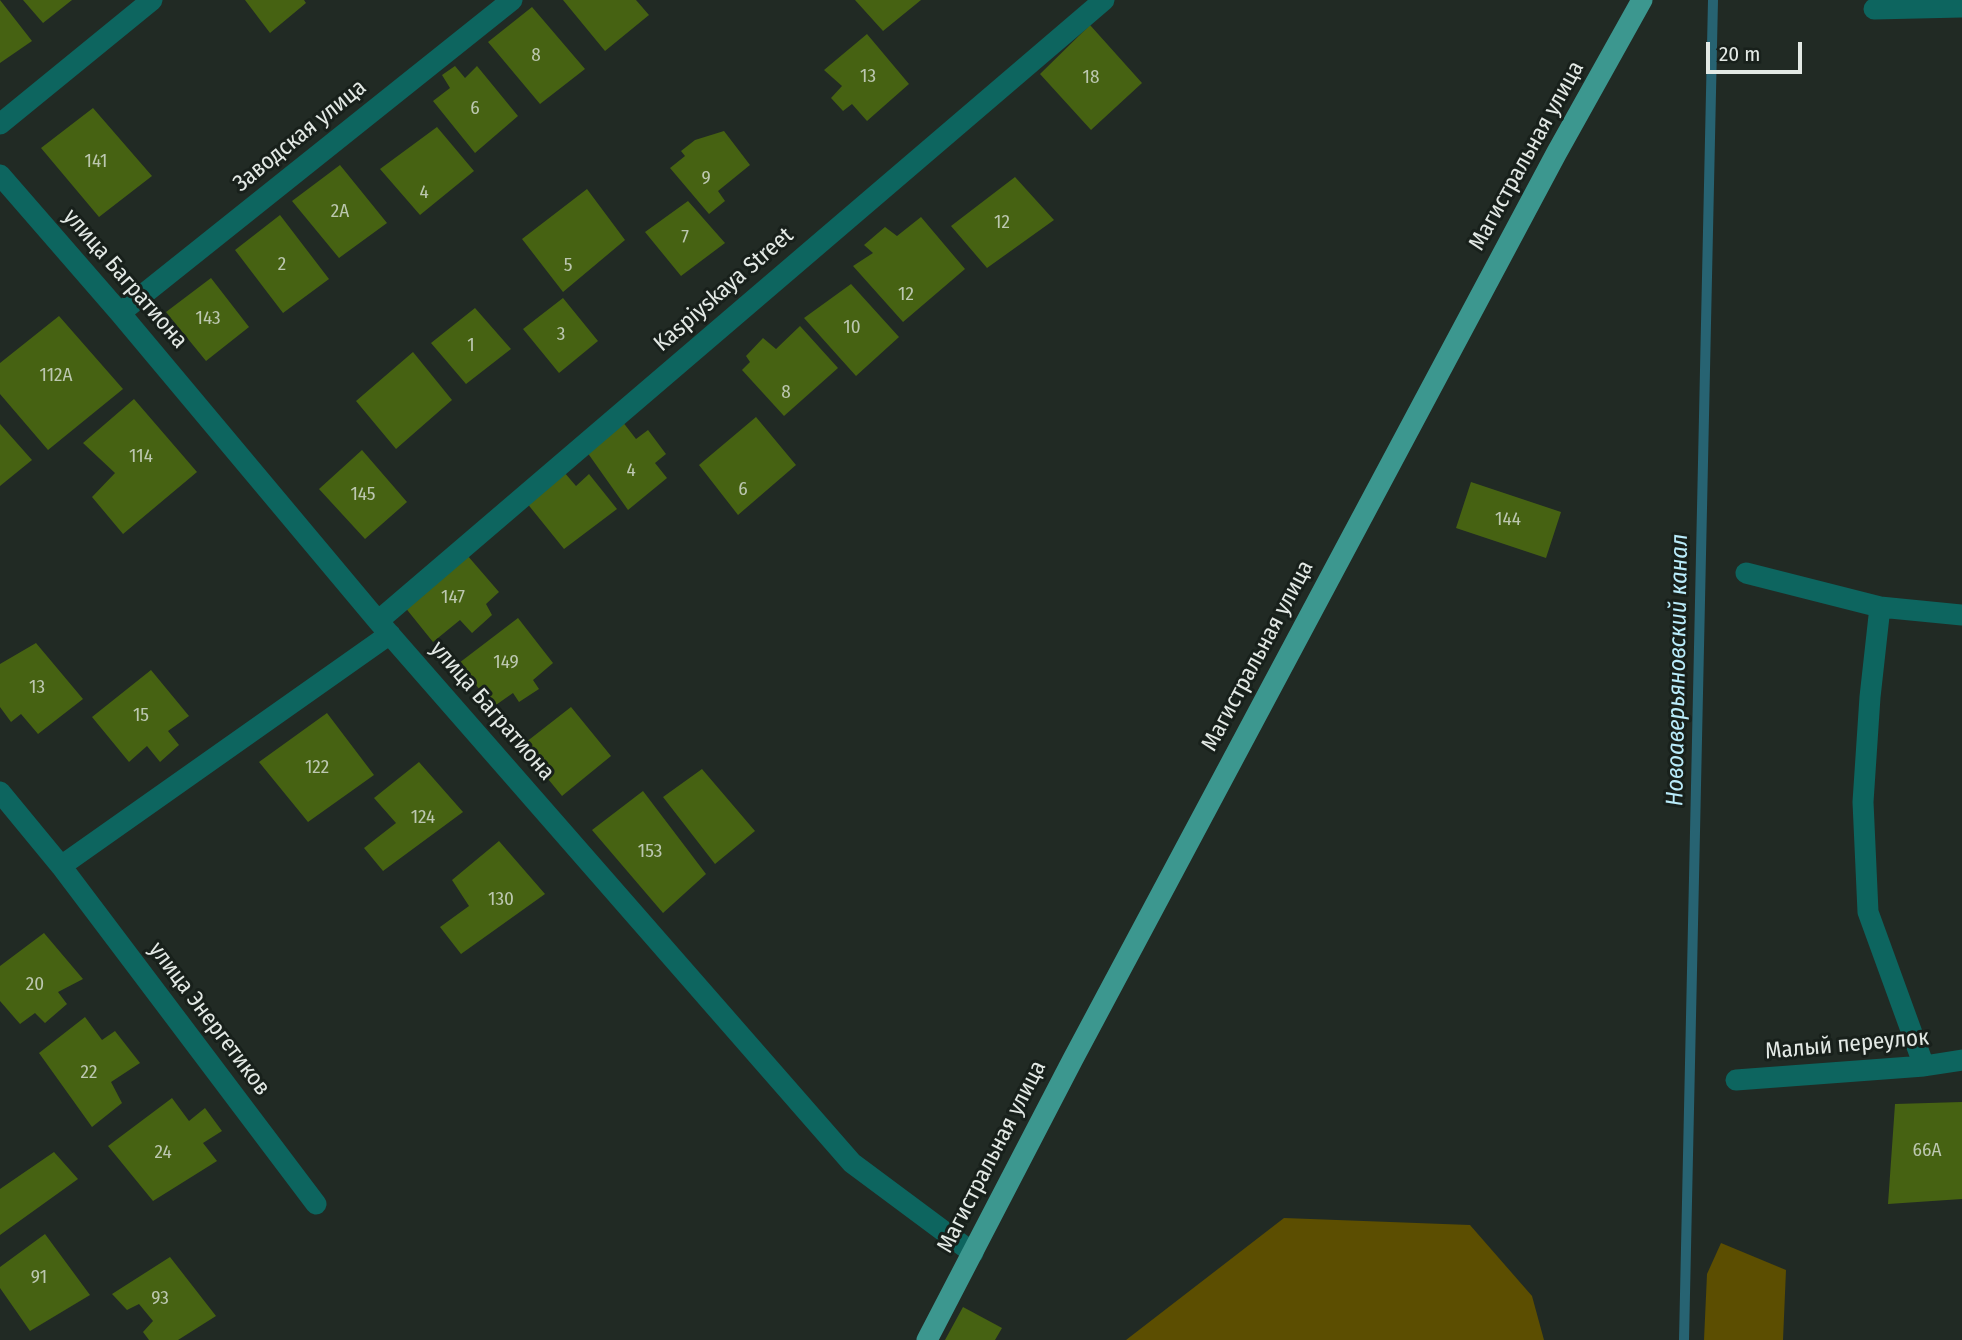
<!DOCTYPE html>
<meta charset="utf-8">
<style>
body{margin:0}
#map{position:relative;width:1962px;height:1340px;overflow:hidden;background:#212a24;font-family:"Fira Sans Condensed",sans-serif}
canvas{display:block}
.scale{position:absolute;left:1706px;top:42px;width:96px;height:32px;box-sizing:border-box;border:4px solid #e3e9e5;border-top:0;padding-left:9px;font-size:21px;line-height:24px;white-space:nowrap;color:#e3e9e5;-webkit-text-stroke:5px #18201b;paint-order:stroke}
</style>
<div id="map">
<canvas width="1962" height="1340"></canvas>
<div class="scale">20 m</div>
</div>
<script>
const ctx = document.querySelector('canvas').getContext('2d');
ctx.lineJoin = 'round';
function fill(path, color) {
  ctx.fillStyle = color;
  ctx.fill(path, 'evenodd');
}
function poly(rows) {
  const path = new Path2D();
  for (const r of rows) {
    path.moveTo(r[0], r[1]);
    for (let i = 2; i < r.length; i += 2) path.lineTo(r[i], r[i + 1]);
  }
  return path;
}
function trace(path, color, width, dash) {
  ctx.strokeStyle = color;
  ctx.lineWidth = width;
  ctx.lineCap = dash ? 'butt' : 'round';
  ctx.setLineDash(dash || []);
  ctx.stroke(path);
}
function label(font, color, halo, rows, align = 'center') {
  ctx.font = font + ' "Fira Sans Condensed",sans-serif';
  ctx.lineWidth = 6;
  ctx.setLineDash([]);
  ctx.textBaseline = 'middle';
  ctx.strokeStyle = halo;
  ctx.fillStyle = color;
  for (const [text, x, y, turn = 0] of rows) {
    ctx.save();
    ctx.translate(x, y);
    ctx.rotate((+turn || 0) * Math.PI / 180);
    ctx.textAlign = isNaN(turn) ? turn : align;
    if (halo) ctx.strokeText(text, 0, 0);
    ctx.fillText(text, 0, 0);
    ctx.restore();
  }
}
fill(poly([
 [1284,1218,1470,1225,1532,1296,1544,1340,1126,1340],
 [1721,1243,1786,1270,1783,1340,1704,1340,1707,1274]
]), '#5c4e01');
trace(poly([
 [1684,1340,1713,0]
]), '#276372', 10);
fill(poly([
 [0,0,32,41,0,63],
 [23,0,72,0,43,23],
 [245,0,304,0,306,3,270,33],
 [563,0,636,0,649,15,605,51],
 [855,0,921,0,883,31],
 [532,7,585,69,540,104,488,42],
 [1090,25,1142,83,1091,130,1040,74],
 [867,34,909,84,867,121,852,104,843,111,831,98,842,86,824,70],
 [455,66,465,78,477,66,518,116,475,153,433,101,450,88,442,75],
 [93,108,152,176,99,217,41,148],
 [437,127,474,171,420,215,380,169],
 [724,131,750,165,718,191,725,201,709,214,670,168,685,156,681,151,695,140],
 [340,165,387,223,339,258,292,201],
 [1015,177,1054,220,987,268,951,226],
 [587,189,625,240,563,292,522,239],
 [688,201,725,243,681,276,645,232],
 [280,215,329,279,283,313,235,250],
 [921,217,965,269,903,322,853,266,873,253,864,245,885,227,897,236],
 [211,278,249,327,206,361,166,312],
 [851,284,899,337,856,376,804,318],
 [563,298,598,341,559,373,523,329],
 [475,308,511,349,466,384,431,343],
 [59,316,123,389,48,450,0,394,0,363],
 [800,326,838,368,784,416,742,370,750,362,746,356,763,338,776,349],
 [413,352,452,400,396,449,356,401],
 [134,399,197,472,123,534,92,497,115,473,83,443],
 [756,417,796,465,738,515,699,465],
 [622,421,636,439,648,430,666,454,655,463,667,478,628,510,587,452],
 [0,424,32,460,0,486],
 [362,450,407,502,365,539,319,489],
 [564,472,576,486,589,474,617,509,564,549,526,502],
 [1471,482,1561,512,1546,558,1456,528],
 [467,555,499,592,486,604,492,615,472,633,460,620,433,642,404,606],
 [518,618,553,663,533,680,539,689,519,702,513,693,493,707,459,663],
 [36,643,83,699,38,734,21,714,11,722,0,707,0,664],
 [151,670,189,716,168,731,179,745,160,762,147,746,129,762,92,717],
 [571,707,611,756,562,796,521,746],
 [327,713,374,775,308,822,259,762],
 [419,762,463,812,383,871,364,848,396,823,374,798],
 [702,769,755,831,715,864,663,797],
 [643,791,706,874,663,913,592,830],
 [499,841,545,894,461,954,440,927,469,906,452,880],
 [44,933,83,979,58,992,67,1004,45,1023,35,1013,20,1024,0,1001,0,966],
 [85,1017,102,1040,115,1031,140,1063,111,1082,122,1103,92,1127,39,1053],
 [172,1098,189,1121,205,1108,222,1131,203,1143,217,1161,153,1201,108,1146],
 [1962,1102,1962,1199,1888,1204,1895,1104],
 [54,1152,78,1179,0,1235,0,1189],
 [45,1234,90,1295,30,1331,0,1288,0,1267],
 [170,1257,216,1316,178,1340,149,1340,143,1332,153,1321,139,1304,127,1310,112,1294],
 [963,1307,1002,1328,995,1340,945,1340]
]), '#466212');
trace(poly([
 [1874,9,1962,7],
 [0,124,152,0],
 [0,175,120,313,378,621,852,1163,973,1253],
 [120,313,512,0],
 [1746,573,1880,607,1962,615],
 [1880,607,1870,697,1863,802,1868,912,1924,1066],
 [378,621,1104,0],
 [0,792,61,866,316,1204],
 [61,866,390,634],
 [1736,1080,1924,1066,1962,1060]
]), '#0d655f', 21);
trace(poly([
 [927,1340,1073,1059,1556,154,1642,0]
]), '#3c978f', 21);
label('19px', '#bcc7b0', null, [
 ["8",536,56],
 ["13",868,77],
 ["18",1091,78],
 ["6",475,109],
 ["141",96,162],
 ["9",706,179],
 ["4",424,193],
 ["2А",340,212],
 ["12",1002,223],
 ["7",685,238],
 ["2",282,265],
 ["5",568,266],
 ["12",906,295],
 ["143",208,319],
 ["10",852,328],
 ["3",561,335],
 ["1",471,346],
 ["112А",56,376],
 ["8",786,393],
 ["114",141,457],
 ["4",631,471],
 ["6",743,490],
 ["145",363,495],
 ["144",1508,520],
 ["147",453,598],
 ["149",506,663],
 ["13",37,688],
 ["15",141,716],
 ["122",317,768],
 ["124",423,818],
 ["153",650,852],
 ["130",501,900],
 ["20",35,985],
 ["22",89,1073],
 ["66А",1927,1151],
 ["24",163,1153],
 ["91",39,1278],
 ["93",160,1299]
]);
label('23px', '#e3e9e5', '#18201b', [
 ["Заводская улица",300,136,-39],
 ["Магистральная улица",1527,156,-61],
 ["улица Багратиона",125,279,49],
 ["Kaspiyskaya Street",724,290,-41],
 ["Магистральная улица",1258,656,-62],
 ["улица Багратиона",492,711,49],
 ["улица Энергетиков",209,1019,53],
 ["Малый переулок",1847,1045,-5],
 ["Магистральная улица",992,1157,-63]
]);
label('italic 24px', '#baecfb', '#18201b', [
 ["Новоаверьяновский канал",1678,670,-89]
]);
</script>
